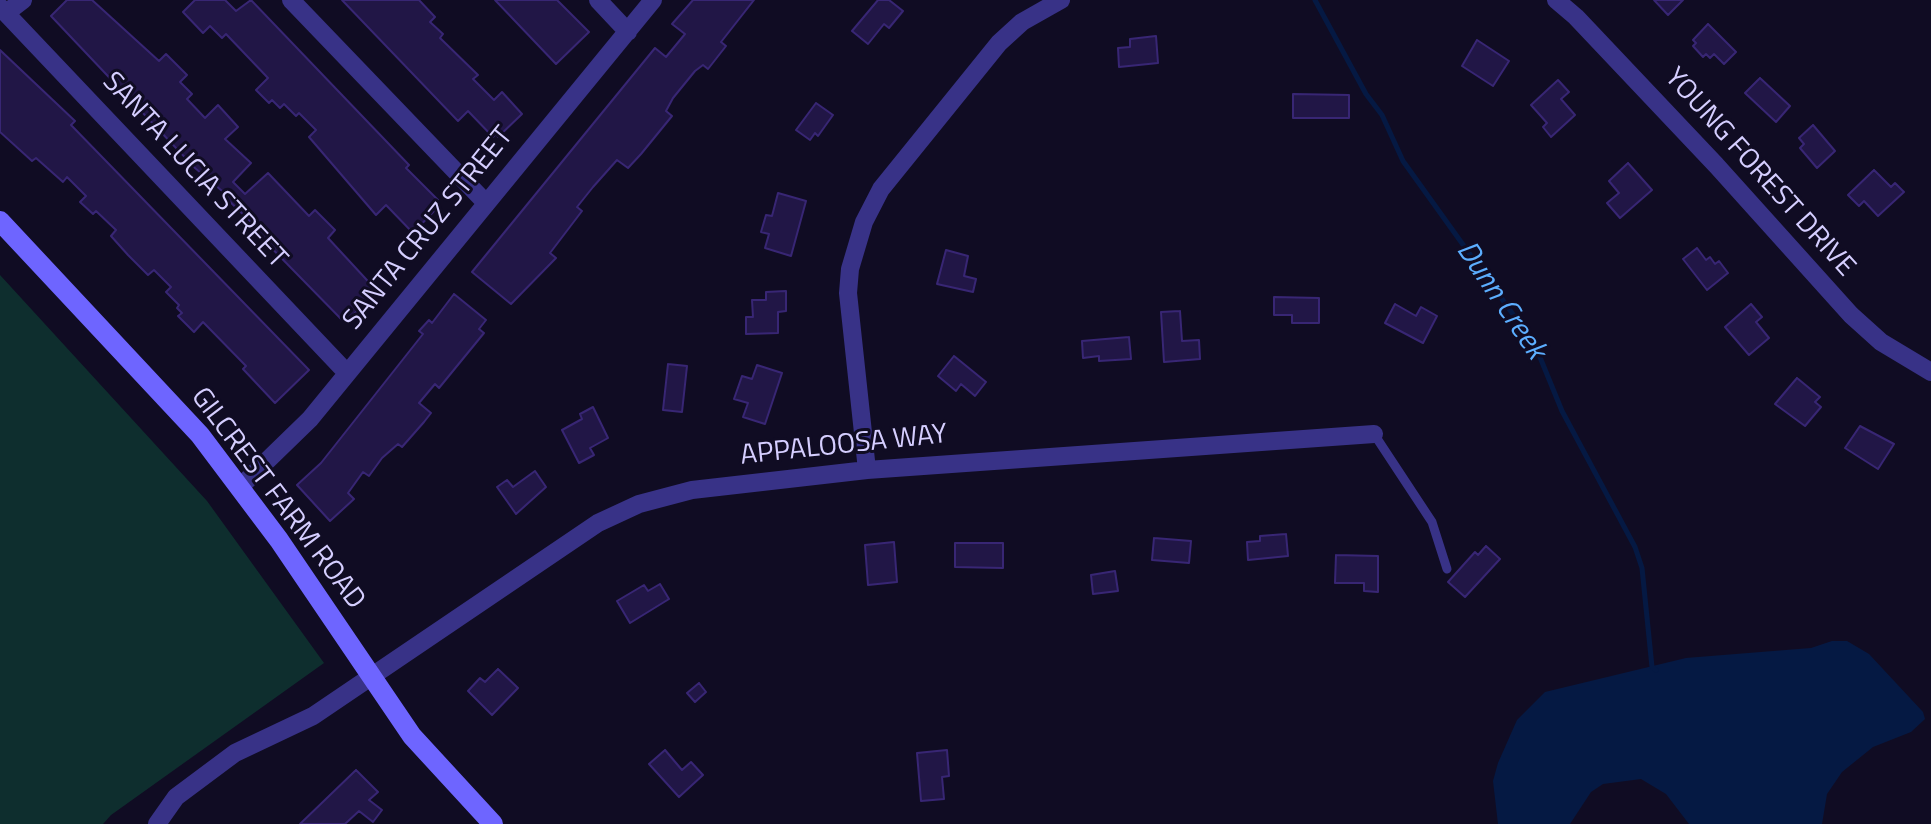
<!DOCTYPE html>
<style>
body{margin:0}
canvas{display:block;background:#100c23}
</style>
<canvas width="1931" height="824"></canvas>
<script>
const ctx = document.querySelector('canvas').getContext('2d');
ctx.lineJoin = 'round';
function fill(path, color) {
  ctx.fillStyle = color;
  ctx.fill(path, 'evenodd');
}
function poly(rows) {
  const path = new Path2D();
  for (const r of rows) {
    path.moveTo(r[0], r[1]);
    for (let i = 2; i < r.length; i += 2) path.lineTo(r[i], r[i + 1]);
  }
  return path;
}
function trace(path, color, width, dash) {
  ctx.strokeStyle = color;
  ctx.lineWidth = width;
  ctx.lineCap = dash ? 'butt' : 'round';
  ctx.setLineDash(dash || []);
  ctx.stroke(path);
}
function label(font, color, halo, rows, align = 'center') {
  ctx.font = font + ' "Titillium Web",sans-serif';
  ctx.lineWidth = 6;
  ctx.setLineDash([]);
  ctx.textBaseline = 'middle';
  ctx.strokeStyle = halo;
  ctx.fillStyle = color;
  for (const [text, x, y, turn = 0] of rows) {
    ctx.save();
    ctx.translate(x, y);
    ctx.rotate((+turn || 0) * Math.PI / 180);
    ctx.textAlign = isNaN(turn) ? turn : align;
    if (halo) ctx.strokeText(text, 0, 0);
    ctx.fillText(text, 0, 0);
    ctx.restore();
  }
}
fill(poly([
 [0,275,207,501,324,663,111,815,103,824,0,824]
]), '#0e2e2e');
fill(poly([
 [1832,641,1847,641,1869,654,1923,712,1925,719,1911,732,1873,747,1842,772,1827,794,1822,824,1689,824,1666,794,1641,779,1603,784,1591,792,1570,824,1498,824,1493,781,1498,763,1517,720,1545,692,1686,658,1811,648]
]), '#051943');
trace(poly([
 [1315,0,1366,94,1382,115,1403,161,1535,345,1562,411,1635,547,1642,568,1652,667,1656,670]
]), '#051943', 5);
const building = poly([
 [67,0,92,0,159,61,166,54,187,75,180,82,192,94,187,99,205,118,218,105,238,127,225,139,251,163,233,182,245,194,268,173,309,216,315,210,335,230,328,238,377,291,345,323,249,225,252,223,226,198,228,196,195,168,51,16,67,0],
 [195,0,225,0,236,11,251,0,409,165,406,168,438,200,432,206,436,209,413,233,386,205,376,215,309,137,316,130,299,113,296,116,284,104,280,108,272,100,269,103,256,90,268,78,226,34,222,38,210,26,203,33,183,12,195,0],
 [342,0,419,0,435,17,430,22,443,34,440,38,478,75,473,79,494,100,502,92,522,114,498,137,496,134,493,137,468,111,458,121,342,0],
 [495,0,557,0,589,32,556,64,495,0],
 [693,0,754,0,721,42,726,46,708,69,703,65,695,71,673,98,666,111,672,116,641,154,628,168,617,160,593,187,577,207,582,211,550,253,556,258,511,304,472,272,655,48,666,57,685,34,672,24,693,0],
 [878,0,889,0,903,11,889,28,884,24,868,44,852,31,878,0],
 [1654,0,1683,0,1668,15,1654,0],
 [1708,24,1736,52,1724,64,1714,54,1710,58,1706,54,1703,57,1693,46,1696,43,1693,40,1708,24],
 [1156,36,1158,63,1119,67,1118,48,1130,47,1130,39,1156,36],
 [1477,40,1509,61,1493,86,1462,66,1477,40],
 [0,50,75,121,71,125,309,370,275,403,243,369,246,366,203,322,194,332,178,316,182,313,177,308,179,305,166,292,171,287,154,270,148,275,128,255,111,236,116,230,96,211,93,214,80,202,86,196,67,177,63,182,36,158,32,161,0,132,0,50],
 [1760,78,1790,106,1776,122,1745,93,1760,78],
 [1558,80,1569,92,1561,99,1575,115,1551,137,1543,127,1547,123,1531,105,1558,80],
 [1293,94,1349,95,1349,118,1293,118,1293,94],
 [816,103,833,115,818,136,815,133,810,140,796,130,816,103],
 [1813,125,1835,151,1817,168,1800,148,1804,144,1799,138,1813,125],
 [1628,163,1652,190,1620,218,1607,203,1619,193,1609,181,1628,163],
 [1874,170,1891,187,1895,183,1904,192,1878,216,1864,201,1859,206,1848,195,1874,170],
 [778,193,806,201,791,256,765,248,769,234,761,232,766,215,772,216,778,193],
 [1697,248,1706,260,1710,257,1715,264,1719,261,1728,273,1707,290,1683,259,1697,248],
 [946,250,968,256,964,276,976,279,973,292,937,284,946,250],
 [786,291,786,311,778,312,778,333,746,334,746,317,753,317,752,300,766,300,766,292,786,291],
 [454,294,486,320,479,329,484,333,439,388,435,384,419,403,431,413,424,422,402,447,398,444,382,458,369,476,363,472,348,493,354,499,330,521,297,485,321,463,423,334,419,331,429,320,432,323,454,294],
 [1274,297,1319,298,1319,323,1292,323,1292,315,1274,315,1274,297],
 [1395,304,1416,316,1421,307,1437,316,1423,343,1385,323,1395,304],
 [1751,304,1762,317,1756,322,1769,338,1749,355,1725,327,1751,304],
 [1180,311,1182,341,1199,340,1200,359,1164,362,1161,312,1180,311],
 [1129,337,1131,359,1099,361,1099,356,1083,358,1082,341,1129,337],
 [954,356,986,382,975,396,961,384,956,391,938,376,954,356],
 [668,364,687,366,682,412,663,410,668,364],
 [757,365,782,373,765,424,743,417,748,403,734,399,742,376,752,379,757,365],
 [1797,378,1820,397,1815,402,1821,407,1805,426,1775,404,1797,378],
 [593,407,608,438,590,448,594,455,579,463,562,430,582,419,580,414,593,407],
 [1860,426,1894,444,1878,469,1845,448,1860,426],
 [535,471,546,487,516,514,497,487,507,480,513,487,535,471],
 [1286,534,1288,556,1248,560,1247,542,1260,541,1260,536,1286,534],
 [1154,538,1191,541,1189,563,1152,560,1154,538],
 [894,542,897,582,868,585,865,545,894,542],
 [955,543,1003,543,1003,568,955,567,955,543],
 [1486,546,1500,559,1465,597,1448,582,1475,552,1478,555,1486,546],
 [1336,555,1378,556,1378,592,1364,591,1364,583,1335,583,1336,555],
 [1115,571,1118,591,1093,594,1091,575,1115,571],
 [660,584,669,599,630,623,617,601,644,585,648,591,660,584],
 [498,669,518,688,492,715,468,691,480,678,485,682,498,669],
 [699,683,706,692,695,702,687,693,699,683],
 [665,750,682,770,691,762,703,775,679,797,649,764,665,750],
 [947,750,949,776,942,777,944,799,921,801,917,753,947,750],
 [356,770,378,792,369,800,382,810,373,822,359,811,345,824,300,824,356,770]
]);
fill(building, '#211646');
trace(building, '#382674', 2);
trace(poly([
 [1374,434,1432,522,1447,569]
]), '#383287', 9);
trace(poly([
 [291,0,486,203],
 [598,0,628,32],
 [1556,0,1576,17,1716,165,1851,315,1881,342,1931,372],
 [0,7,347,373],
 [6,13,23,0],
 [867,470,848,293,850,269,864,222,881,189,999,43,1022,22,1061,0],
 [240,487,310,419,653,0],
 [157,824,176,797,235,753,313,716,598,523,639,504,692,490,867,470,1374,434]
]), '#383287', 18);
trace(poly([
 [0,221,200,435,279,540,412,736,493,824]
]), '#6e65ff', 20);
label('28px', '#d5ceff', '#100c23', [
 ["SANTA LUCIA STREET",194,171,47],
 ["YOUNG FOREST DRIVE",1759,173,48],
 ["SANTA CRUZ STREET",429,229,-51],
 ["APPALOOSA WAY",844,446,-6],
 ["GILCREST FARM ROAD",277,499,53]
]);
label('italic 30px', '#5caeff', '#100c23', [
 ["Dunn Creek",1500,301,56]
]);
</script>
